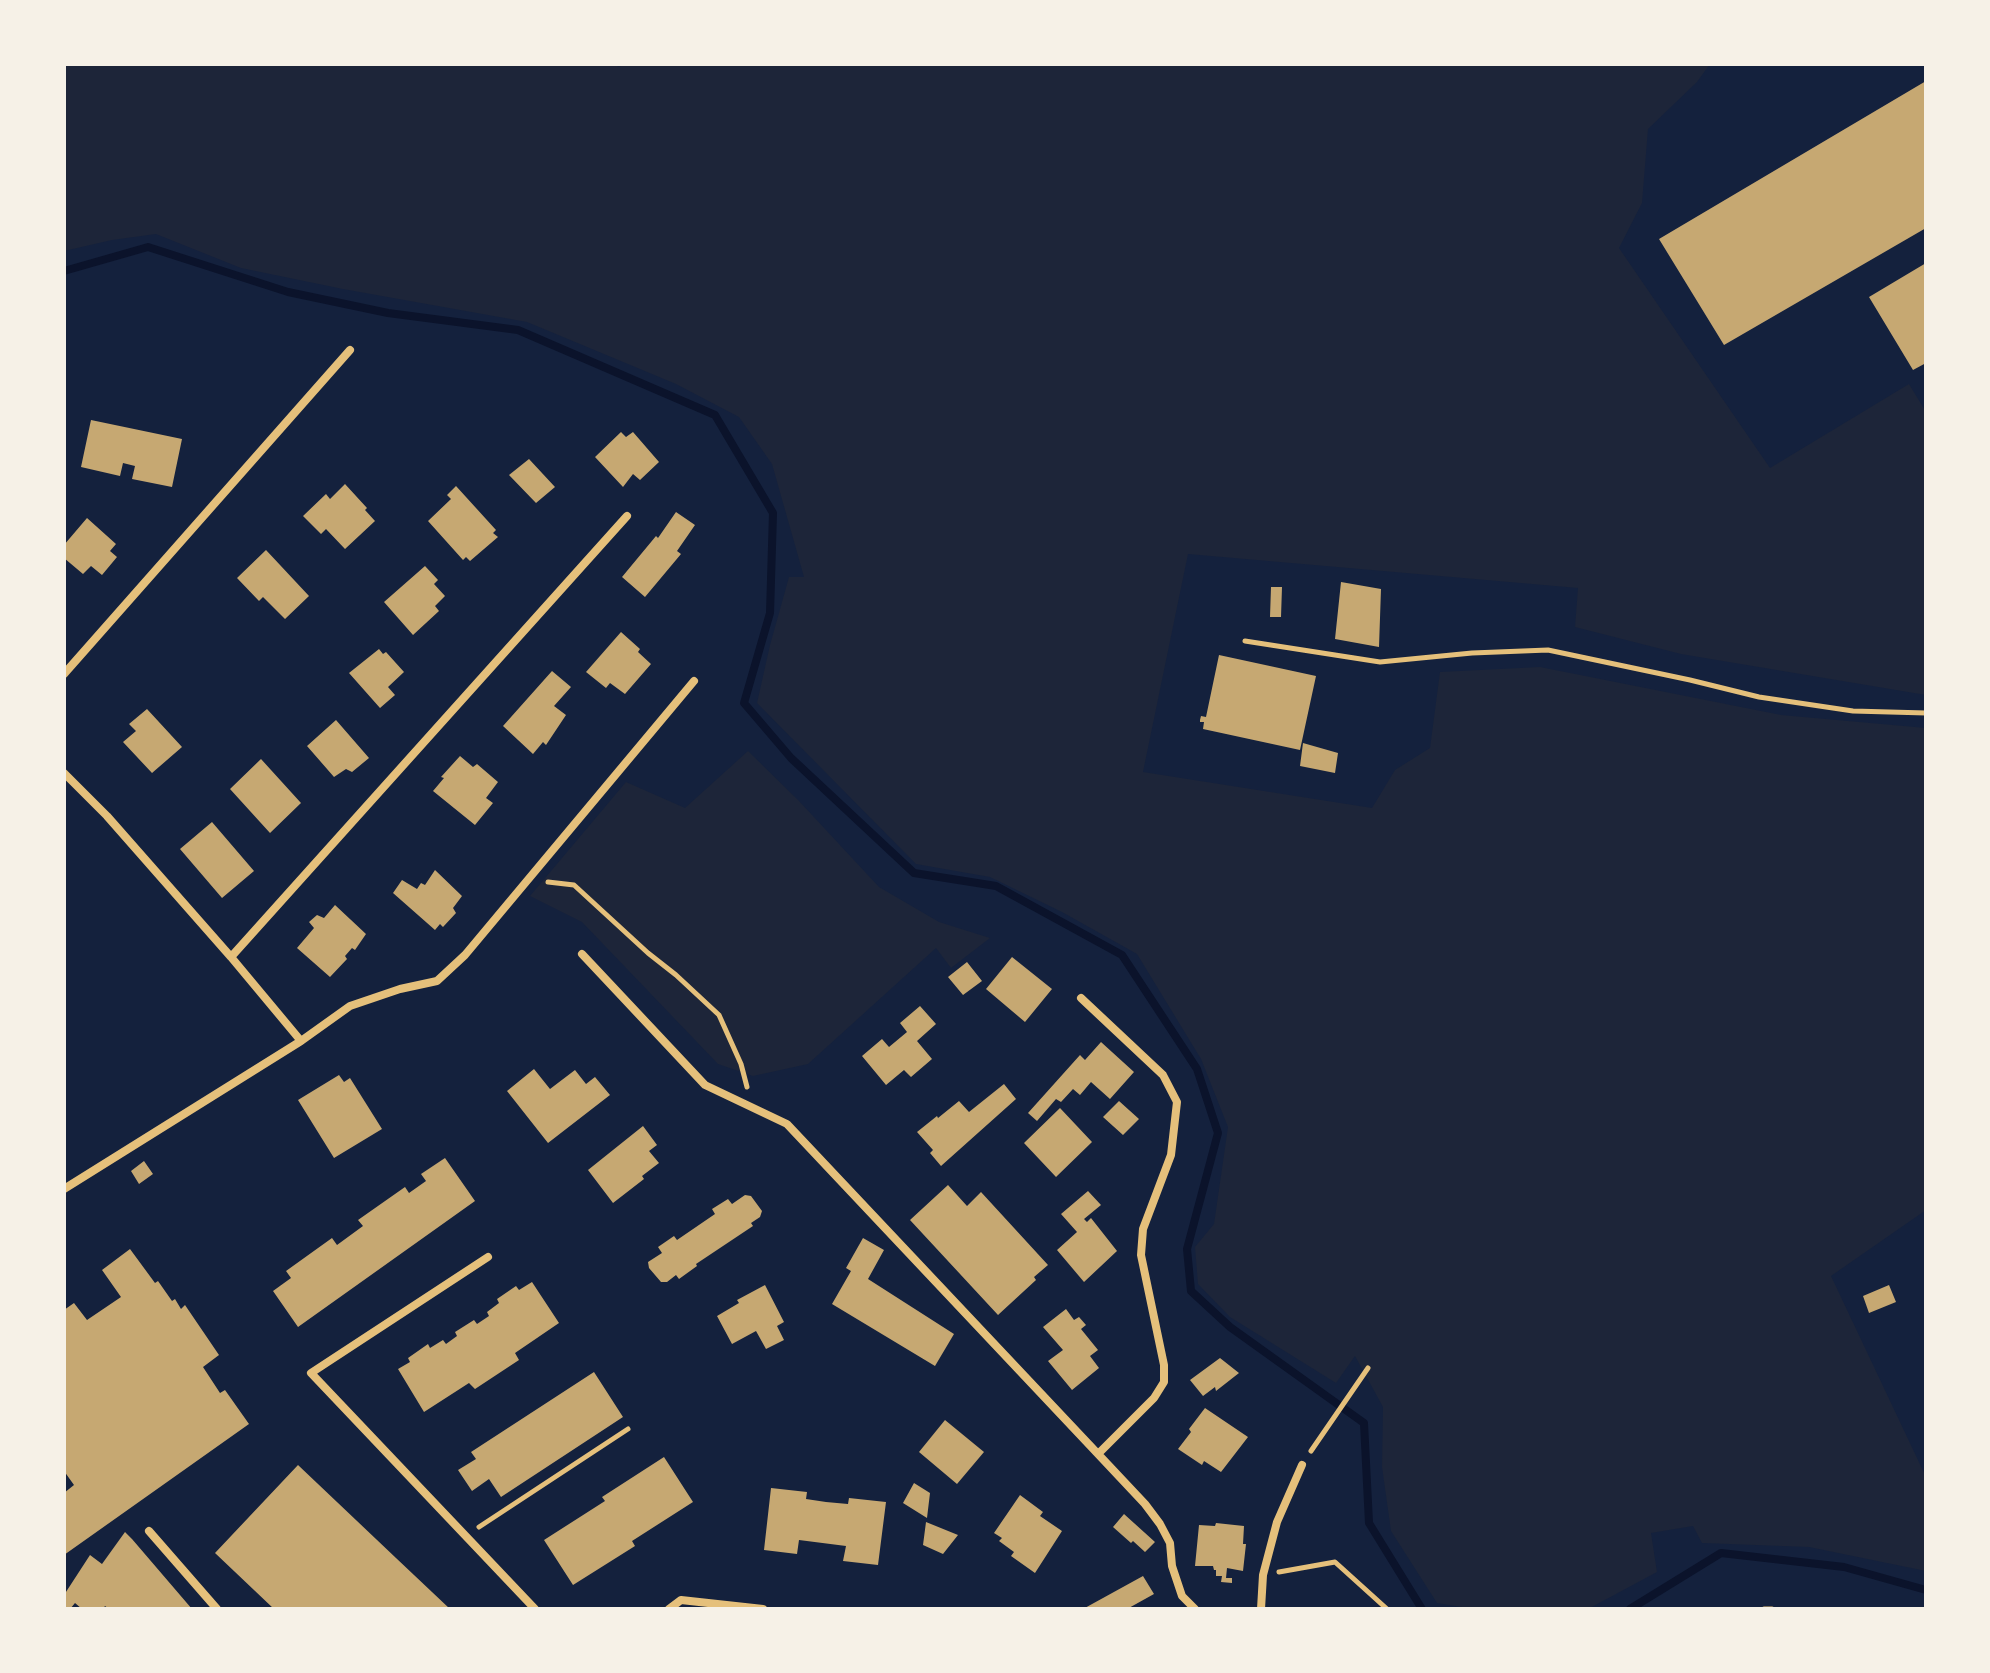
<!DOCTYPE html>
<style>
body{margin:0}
#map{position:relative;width:1990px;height:1673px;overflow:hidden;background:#14213d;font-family:"Archivo Narrow",sans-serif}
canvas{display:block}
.frame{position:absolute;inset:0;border:66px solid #f6f1e7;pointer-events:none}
</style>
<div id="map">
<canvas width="1990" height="1673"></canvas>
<div class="frame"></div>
</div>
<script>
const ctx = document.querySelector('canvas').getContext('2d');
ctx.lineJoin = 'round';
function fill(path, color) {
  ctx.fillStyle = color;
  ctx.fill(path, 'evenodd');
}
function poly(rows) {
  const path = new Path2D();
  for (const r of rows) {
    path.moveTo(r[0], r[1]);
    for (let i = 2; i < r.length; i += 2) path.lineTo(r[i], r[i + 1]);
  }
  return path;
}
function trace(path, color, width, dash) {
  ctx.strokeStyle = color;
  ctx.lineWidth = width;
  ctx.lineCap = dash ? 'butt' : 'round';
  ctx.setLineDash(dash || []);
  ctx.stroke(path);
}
fill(poly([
 [64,64,616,64,618,67,626,64,1710,64,1697,82,1648,129,1642,203,1619,248,1770,468,1909,384,1926,412,1926,695,1681,654,1575,627,1578,588,1188,554,1143,772,1372,808,1395,770,1430,748,1440,672,1540,667,1781,715,1926,728,1926,1210,1831,1276,1926,1477,1926,1571,1809,1547,1702,1543,1693,1526,1651,1533,1657,1572,1588,1609,1474,1609,1437,1603,1391,1531,1382,1467,1383,1407,1355,1356,1336,1383,1230,1317,1198,1284,1195,1247,1214,1224,1228,1127,1201,1059,1137,954,1062,912,990,877,916,864,757,703,770,645,789,577,804,577,772,464,739,417,676,384,527,322,343,289,241,268,156,234,112,240,64,251],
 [748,751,799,801,879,887,939,922,990,938,951,968,936,948,808,1064,753,1076,718,1064,582,922,530,896,626,782,685,808]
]), '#1d2539');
trace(poly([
 [64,271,148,247,288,292,388,313,518,330,715,415,773,513,770,613,744,703,791,758,914,873,996,886,1122,955,1197,1069,1218,1133,1187,1249,1191,1291,1230,1327,1364,1423,1369,1523,1422,1609],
 [1630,1609,1721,1553,1844,1567,1926,1590]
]), '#0b132b', 8);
fill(poly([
 [1926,81,1926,228,1724,345,1659,239],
 [1926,263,1926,363,1913,370,1869,297],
 [91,420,182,439,172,487,132,479,135,466,123,463,120,476,81,467],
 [621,432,626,437,633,432,659,462,640,480,633,474,623,487,595,457],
 [529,459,555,487,536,503,509,475],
 [345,484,367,508,365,510,375,521,345,549,326,529,321,534,303,516,326,494,330,499],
 [456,486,496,530,493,533,498,537,470,561,466,557,463,560,428,521,451,499,447,495],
 [676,512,695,525,677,551,681,554,645,597,622,577,656,536,658,538],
 [87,518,116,544,110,551,117,557,102,575,91,566,83,574,64,558,64,545],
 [266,550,309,596,285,619,263,597,259,601,237,578],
 [425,566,438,580,434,584,445,596,435,606,439,611,413,635,384,602],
 [1341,582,1381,589,1379,647,1335,639],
 [1271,587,1282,587,1281,617,1270,617],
 [621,632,640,649,638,652,651,664,625,694,610,683,606,688,586,672],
 [379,649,383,654,386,652,404,672,388,687,395,695,380,708,349,673],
 [1219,655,1316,676,1300,750,1203,729,1204,722,1200,722,1200,720,1201,716,1206,717],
 [552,671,571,687,554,706,566,715,546,745,543,742,533,754,503,726],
 [147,709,182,747,152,773,123,742,136,731,129,724],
 [336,720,369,758,352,772,346,769,334,777,307,746],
 [1303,743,1338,753,1335,773,1300,766],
 [460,756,473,767,477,764,498,782,486,798,493,803,475,825,433,791,444,778,441,777],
 [261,759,301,803,270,833,230,789],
 [212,822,254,871,222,898,180,849],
 [435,870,462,896,453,908,456,913,443,927,440,924,435,930,393,893,402,880,417,889,421,883,425,885],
 [335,905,366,934,355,950,352,948,345,956,347,959,330,977,297,948,314,928,309,922,317,915,324,918],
 [1012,957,1052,989,1025,1022,986,989],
 [967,962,982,981,963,995,948,977],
 [920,1006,936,1024,917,1041,932,1059,911,1077,904,1070,886,1085,862,1056,882,1039,889,1047,907,1032,900,1023],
 [1101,1042,1134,1072,1110,1099,1091,1082,1080,1095,1073,1089,1061,1102,1056,1099,1037,1121,1028,1113,1080,1055,1085,1060],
 [534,1069,550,1089,575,1070,586,1084,595,1077,610,1095,548,1143,507,1091],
 [339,1075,344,1082,350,1078,382,1129,334,1158,298,1100],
 [1004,1084,1016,1099,941,1166,930,1153,933,1150,917,1132,937,1116,938,1118,959,1101,969,1112],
 [1119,1101,1139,1119,1123,1135,1103,1117],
 [1060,1108,1092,1142,1056,1177,1024,1143],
 [643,1126,657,1145,649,1151,659,1163,642,1176,644,1179,613,1203,588,1170],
 [445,1158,475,1201,298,1327,273,1291,291,1278,286,1271,332,1238,337,1245,363,1226,358,1220,405,1187,409,1193,426,1181,421,1174],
 [144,1161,153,1174,139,1184,131,1171],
 [948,1185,967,1206,981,1192,1048,1265,1034,1277,1036,1280,998,1315,910,1220],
 [1088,1191,1101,1205,1084,1219,1087,1222,1091,1218,1117,1251,1084,1282,1057,1250,1077,1232,1061,1214],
 [745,1195,751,1196,762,1211,760,1217,751,1223,753,1226,696,1264,697,1266,679,1279,676,1275,667,1282,661,1282,649,1268,648,1262,662,1253,658,1247,674,1236,677,1240,715,1214,712,1209,728,1199,732,1204],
 [863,1238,884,1250,868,1279,954,1334,935,1366,832,1304,851,1271,846,1268],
 [130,1249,155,1283,158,1281,172,1301,175,1299,181,1309,185,1305,219,1355,203,1367,220,1393,225,1390,249,1424,64,1555,64,1493,74,1485,64,1471,64,1310,74,1303,87,1320,121,1297,102,1270],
 [532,1282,559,1323,515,1353,519,1360,475,1389,469,1383,424,1412,398,1369,410,1362,408,1358,428,1344,430,1348,443,1340,446,1344,457,1336,455,1332,474,1320,477,1324,489,1316,487,1312,499,1303,497,1299,516,1286,519,1290],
 [765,1285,784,1322,777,1326,784,1340,766,1349,756,1331,732,1344,717,1316,739,1303,737,1300],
 [1889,1285,1896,1302,1869,1313,1863,1296],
 [1066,1309,1074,1320,1079,1317,1086,1325,1081,1329,1098,1350,1090,1356,1099,1368,1072,1390,1048,1361,1063,1350,1043,1327],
 [1220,1358,1239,1373,1216,1391,1215,1387,1203,1396,1190,1380],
 [594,1372,623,1417,501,1497,489,1479,472,1491,458,1470,476,1459,471,1452],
 [1205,1408,1248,1437,1221,1472,1204,1461,1202,1465,1178,1449,1191,1432,1189,1429],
 [945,1420,984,1452,957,1484,919,1452],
 [664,1457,693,1502,632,1541,635,1546,573,1585,544,1540,605,1501,602,1497],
 [298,1465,396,1558,450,1609,274,1609,215,1553],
 [914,1483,930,1493,927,1518,903,1503],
 [771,1488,807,1492,806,1499,826,1502,848,1504,849,1498,886,1502,878,1565,843,1561,846,1546,799,1540,797,1554,764,1550],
 [1020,1495,1043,1512,1040,1516,1062,1531,1035,1573,1011,1556,1014,1552,999,1541,1002,1538,994,1533],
 [1124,1514,1155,1542,1145,1552,1133,1541,1131,1543,1113,1527],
 [926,1522,958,1535,943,1554,923,1545],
 [1216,1523,1244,1526,1243,1544,1246,1544,1243,1571,1227,1568,1226,1578,1232,1578,1232,1583,1221,1582,1222,1576,1216,1576,1216,1570,1214,1570,1213,1566,1195,1566,1199,1525,1215,1526],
 [125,1532,132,1539,192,1609,109,1609,105,1606,103,1609,82,1609,75,1603,70,1609,64,1609,64,1595,90,1555,102,1564],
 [1143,1576,1154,1594,1127,1609,1083,1609]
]), '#c6a872');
trace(poly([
 [1245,641,1380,662,1472,653,1548,650,1690,680,1759,697,1853,711,1926,713],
 [548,882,574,885,648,953,676,975,719,1015,741,1064,747,1087],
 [1311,1451,1368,1368],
 [479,1527,628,1429],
 [1279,1572,1335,1562,1387,1609],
 [1764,1609,1772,1609]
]), '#e5c07b', 5);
trace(poly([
 [64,674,350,350],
 [64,773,107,816,231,957,301,1041],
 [582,954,705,1085,787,1124,1098,1454],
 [231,957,627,516],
 [1081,998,1163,1075,1177,1102,1171,1155,1143,1229,1141,1255,1164,1365,1164,1382,1154,1398,1098,1454,1145,1504,1160,1524,1170,1543,1172,1566,1182,1596,1195,1609],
 [64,1189,301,1041,350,1006,400,989,437,981,465,955,694,681],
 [488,1257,311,1373,535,1609],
 [149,1531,217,1609],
 [669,1609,681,1600,763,1609],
 [1261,1609,1263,1575,1277,1522,1302,1465]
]), '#e5c07b', 8);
</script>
